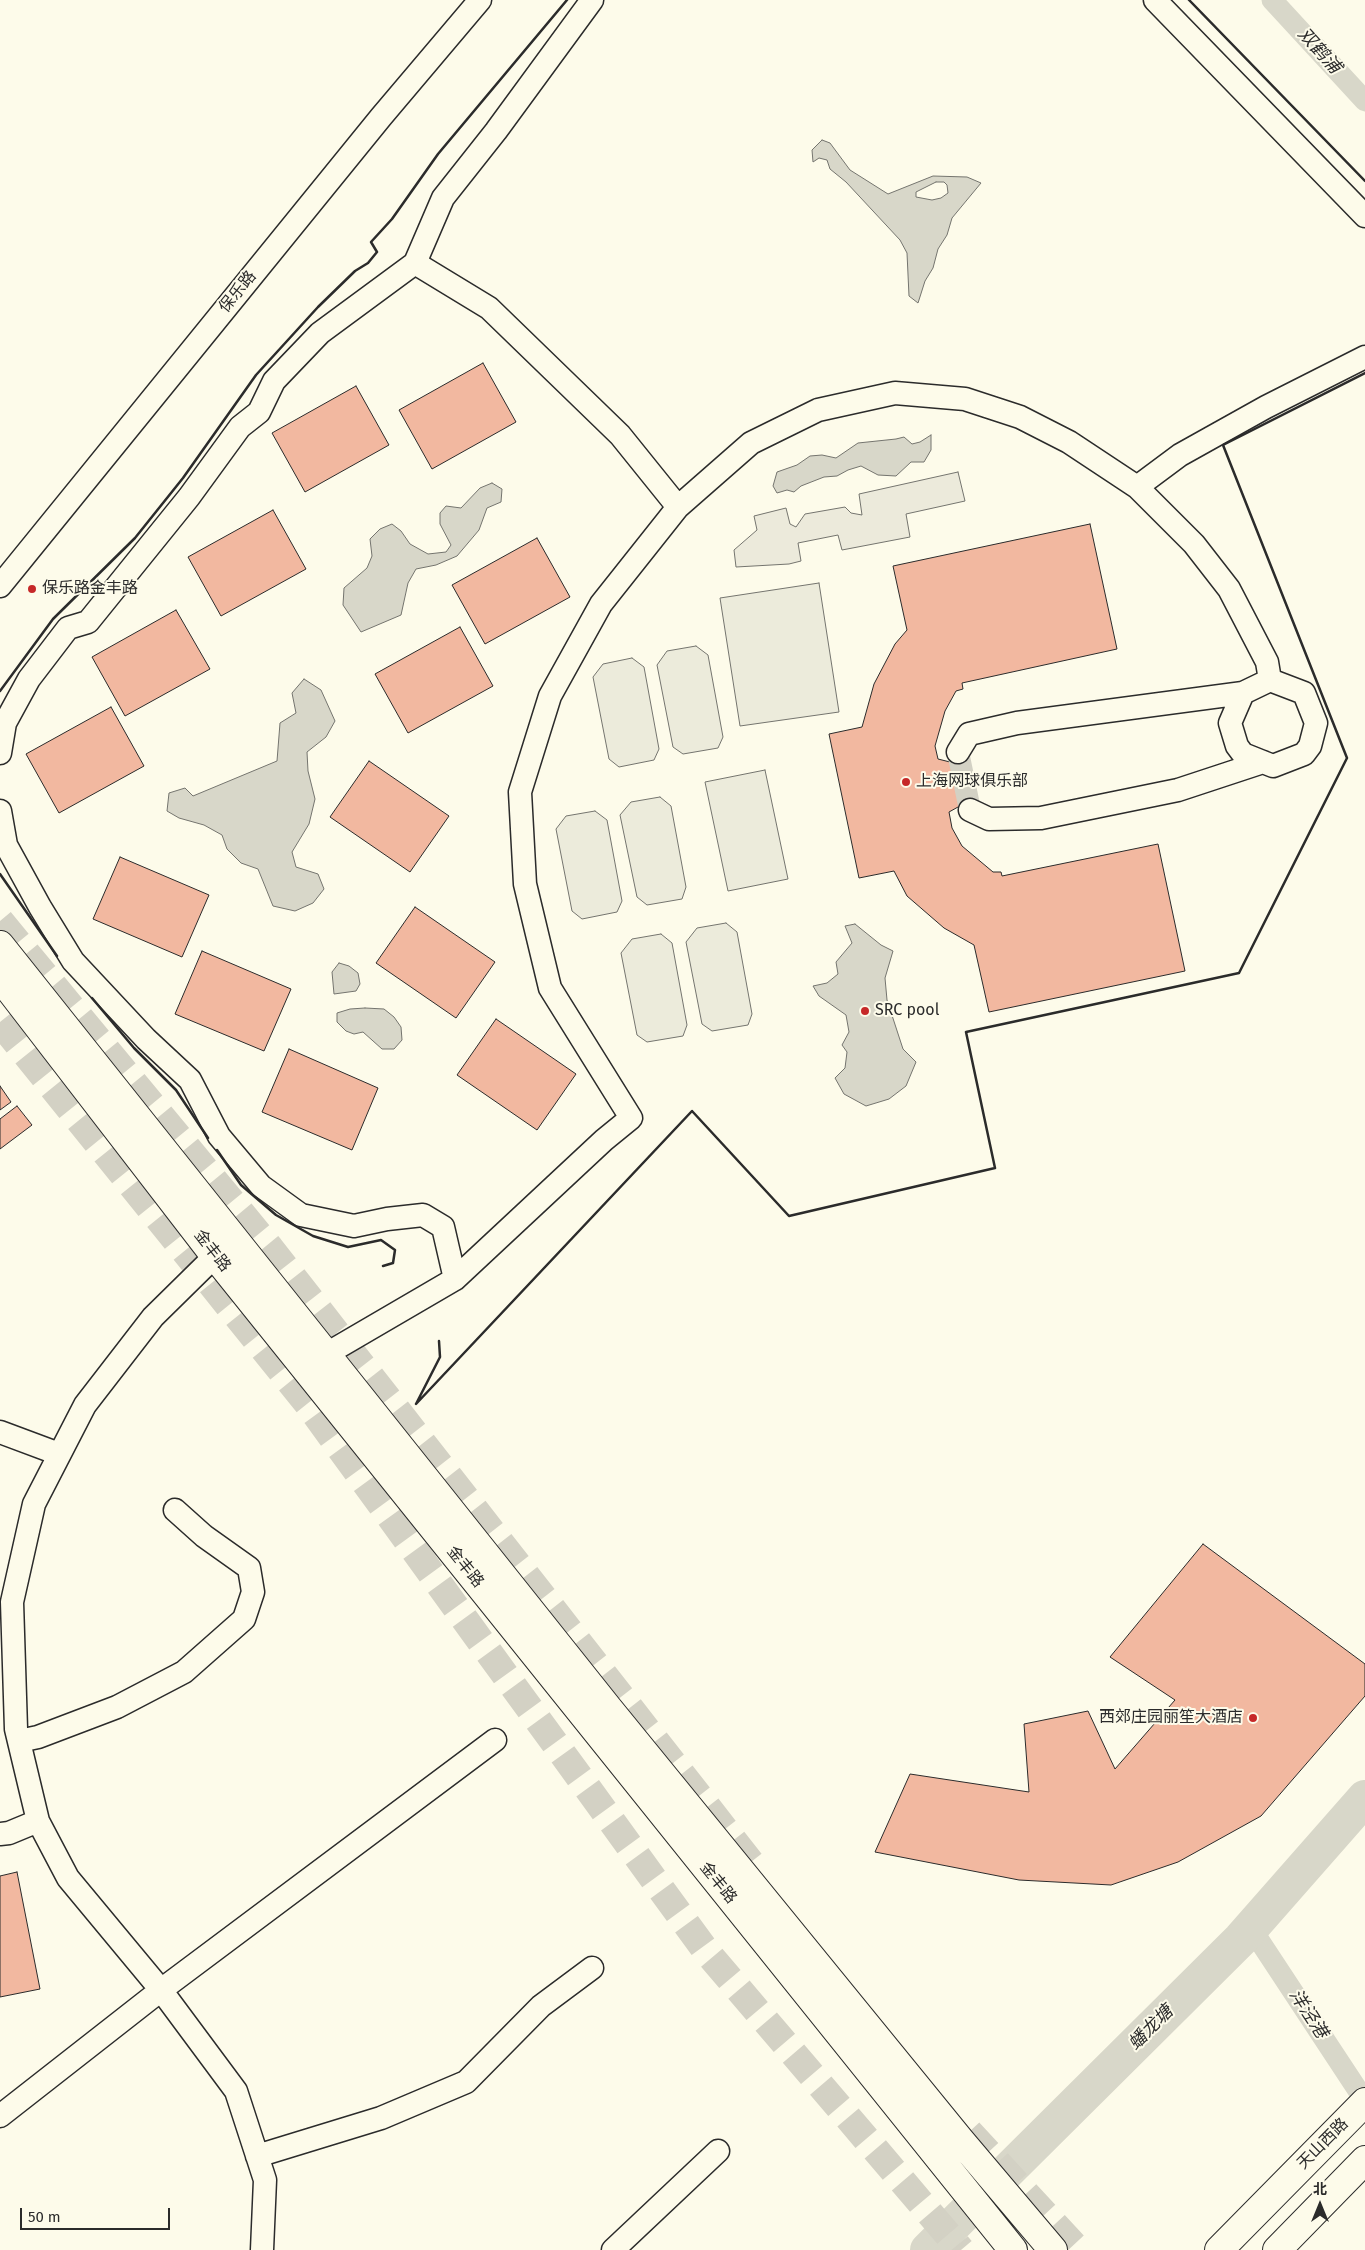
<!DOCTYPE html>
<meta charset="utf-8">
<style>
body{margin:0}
#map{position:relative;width:1365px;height:2250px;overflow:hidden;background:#fdfbea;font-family:"Fira Sans","Noto Sans SC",sans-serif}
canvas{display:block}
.north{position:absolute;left:1295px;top:2180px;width:50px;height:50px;-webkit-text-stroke:4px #fdfbea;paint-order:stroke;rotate:0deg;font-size:14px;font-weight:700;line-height:20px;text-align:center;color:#2b2b2b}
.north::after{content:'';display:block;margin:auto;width:18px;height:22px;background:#2b2b2b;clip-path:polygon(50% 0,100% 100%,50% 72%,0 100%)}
.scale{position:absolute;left:20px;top:2208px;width:150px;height:22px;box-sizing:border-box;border:2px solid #2b2b2b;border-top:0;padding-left:6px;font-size:15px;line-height:18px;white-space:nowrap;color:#2b2b2b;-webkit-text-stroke:4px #fdfbea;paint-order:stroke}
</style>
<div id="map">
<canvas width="1365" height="2250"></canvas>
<div class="north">北</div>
<div class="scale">50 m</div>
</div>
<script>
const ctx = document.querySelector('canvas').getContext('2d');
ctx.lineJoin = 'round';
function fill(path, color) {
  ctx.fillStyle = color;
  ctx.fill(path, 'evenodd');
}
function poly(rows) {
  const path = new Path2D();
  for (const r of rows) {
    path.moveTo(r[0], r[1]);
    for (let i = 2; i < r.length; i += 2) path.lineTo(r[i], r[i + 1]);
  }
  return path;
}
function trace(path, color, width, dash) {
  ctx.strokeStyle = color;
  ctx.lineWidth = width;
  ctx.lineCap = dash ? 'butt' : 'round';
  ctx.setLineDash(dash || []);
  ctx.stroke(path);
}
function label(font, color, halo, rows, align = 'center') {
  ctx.font = font + ' "Fira Sans","Noto Sans SC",sans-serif';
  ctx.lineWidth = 4;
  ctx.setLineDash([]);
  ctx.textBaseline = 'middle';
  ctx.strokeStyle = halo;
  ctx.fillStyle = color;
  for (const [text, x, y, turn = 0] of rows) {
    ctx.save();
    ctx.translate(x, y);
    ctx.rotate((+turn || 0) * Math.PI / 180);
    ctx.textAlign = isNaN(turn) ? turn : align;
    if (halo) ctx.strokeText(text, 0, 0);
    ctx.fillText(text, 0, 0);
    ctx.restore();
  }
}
const green = poly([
 [819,583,839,712,740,726,720,598,819,583],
 [696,646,708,655,723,737,718,748,683,754,673,747,657,665,667,651,696,646],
 [632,658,644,667,659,749,654,760,619,767,609,759,593,677,603,664,632,658],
 [765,770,788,879,728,891,705,782,765,770],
 [660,797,671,806,686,887,682,899,647,905,637,897,620,815,631,802,660,797],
 [595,811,607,820,622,901,617,912,582,919,572,911,556,829,566,816,595,811],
 [726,923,737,932,752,1014,748,1025,712,1031,702,1024,686,942,697,928,726,923],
 [661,934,672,943,687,1025,683,1036,647,1042,637,1035,621,953,632,939,661,934]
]);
fill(green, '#ecebdb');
trace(green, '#74746e', 1);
const parking = poly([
 [958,472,965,501,906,514,910,537,842,550,838,535,798,543,801,561,789,564,736,567,734,550,757,530,754,516,786,508,790,524,796,527,805,514,845,507,851,513,862,515,859,494,958,472]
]);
fill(parking, '#eceadb');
trace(parking, '#74746e', 1);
const water = poly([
 [822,140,830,143,850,170,888,194,933,176,967,177,981,183,952,218,947,235,938,249,933,268,925,281,918,303,909,296,907,253,900,240,846,182,830,169,827,160,819,158,813,162,812,150,822,140],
 [936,182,944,182,947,185,948,193,941,198,932,200,916,197,916,192,936,182],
 [931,435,931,450,924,462,911,462,896,476,878,475,861,466,848,470,837,476,824,477,801,486,794,492,787,490,777,493,773,486,777,472,797,465,810,456,822,455,836,458,858,443,896,439,904,437,912,444,920,442,931,435],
 [492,483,502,489,501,502,487,508,479,530,457,556,436,565,416,569,408,583,401,615,361,632,343,605,344,588,367,568,372,556,370,539,380,529,392,524,401,531,410,544,428,554,446,552,451,545,440,524,440,513,446,506,461,508,480,488,492,483],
 [304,679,321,690,335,721,326,737,307,752,308,771,315,799,309,824,292,852,296,867,318,874,324,889,313,903,295,911,273,906,258,869,241,863,227,849,222,835,204,825,179,818,167,811,169,793,185,788,193,796,277,761,280,723,296,713,292,693,304,679],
 [855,924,881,945,893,951,885,978,887,1000,903,1049,916,1062,906,1086,889,1099,866,1106,844,1094,835,1078,845,1068,847,1052,842,1045,849,1032,846,1015,819,996,813,986,827,983,838,974,836,962,852,943,845,926,855,924],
 [339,963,349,966,358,973,360,984,356,991,334,994,332,972,339,963],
 [365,1008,384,1009,394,1017,401,1027,402,1040,394,1049,382,1049,363,1032,354,1034,346,1031,337,1022,337,1013,350,1009,365,1008]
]);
fill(water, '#d8d7c9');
trace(water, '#74746e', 1);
trace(poly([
 [1272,0,1365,101],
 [1251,1928,1365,2101]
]), '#d8d7c9', 21);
trace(poly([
 [928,2250,1241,1939,1365,1798]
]), '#d8d7c9', 36);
const building = poly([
 [483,363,516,422,432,469,399,410,483,363],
 [356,386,389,445,305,492,272,433,356,386],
 [273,510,306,569,221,616,188,557,273,510],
 [1090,524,1117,649,962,683,963,689,956,691,945,711,935,746,938,759,970,767,976,797,949,812,952,828,962,846,993,872,1001,872,1002,876,1158,844,1185,971,989,1012,974,945,944,928,907,896,894,871,859,878,829,734,862,727,874,684,895,644,907,630,893,566,1090,524],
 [537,538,570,597,485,644,452,585,537,538],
 [176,610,210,669,125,716,92,657,176,610],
 [460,627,493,686,408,733,375,674,460,627],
 [111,707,144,766,59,813,26,754,111,707],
 [369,761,449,816,410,872,330,817,369,761],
 [120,857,209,895,182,957,93,919,120,857],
 [415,907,495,962,456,1018,376,963,415,907],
 [202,951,291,989,264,1051,175,1014,202,951],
 [496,1019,576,1074,537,1130,457,1075,496,1019],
 [289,1049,378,1088,352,1150,262,1112,289,1049],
 [0,1086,11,1102,0,1110,0,1086],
 [17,1106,32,1125,0,1149,0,1119,17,1106],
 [1203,1544,1365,1664,1365,1696,1261,1816,1178,1862,1111,1885,1019,1880,875,1852,910,1774,1029,1792,1024,1724,1088,1711,1115,1769,1175,1700,1110,1657,1203,1544],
 [17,1872,40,1989,0,1997,0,1876,17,1872]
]);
fill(building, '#f2b8a0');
trace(building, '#2b2b2b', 1);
trace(poly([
 [958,752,970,810]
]), '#d3d1c4', 22, [22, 11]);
trace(poly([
 [0,921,270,1248,751,1863],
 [0,1022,308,1404,706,1951,961,2250],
 [969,2132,1078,2250]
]), '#d3d1c4', 28, [28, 14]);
const minor = poly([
 [1155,0,1365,216],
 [1137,487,1180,455,1266,407,1365,357],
 [678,507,751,443,818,410,895,393,965,399,1020,417,1069,442,1137,487,1194,544,1229,589,1267,662,1270,680],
 [0,586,381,117,480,0],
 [1270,680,1304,693,1316,723,1310,746,1304,754,1273,766,1243,754,1237,746,1230,723,1243,693,1270,680],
 [958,752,969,734,1017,723,1243,693],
 [0,753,5,723,29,679,68,628,88,622,189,497,240,427,259,412,274,381,320,333,415,263],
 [970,810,989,819,1041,818,1178,790,1263,762],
 [0,811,6,845,40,907,73,961,146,1039,190,1080,219,1136,261,1186,301,1215,354,1226,387,1219,423,1215,443,1227,455,1279],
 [215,1256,153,1317,85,1405,34,1504,12,1602,16,1729,38,1821,68,1878,161,1990,236,2091,265,2180,262,2250],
 [311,1363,455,1279,604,1140,631,1118,550,988,525,884,520,792,550,696,601,604,678,507,620,435,489,308,415,263,443,198,496,131,592,0],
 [0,1432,59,1454],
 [19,1741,38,1737,117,1707,184,1672,244,1619,253,1592,249,1568,204,1536,175,1510],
 [0,1834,9,1833,38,1821],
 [0,2116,161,1990,495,1740],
 [257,2156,381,2118,466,2082,541,2006,592,1968],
 [613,2250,718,2151]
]);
const major = poly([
 [0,945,608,1708,960,2140,1053,2250],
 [0,977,215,1256,1013,2250],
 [1219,2250,1365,2102],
 [1277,2250,1365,2160]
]);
trace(minor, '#2b2b2b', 25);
trace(major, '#2b2b2b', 30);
trace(minor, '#fdfbea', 22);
trace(major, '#fdfbea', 28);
trace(poly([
 [1189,0,1365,181],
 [0,691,53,619,135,538,183,478,256,375,318,307,355,271,368,263,377,252,371,242,392,219,438,154,567,0],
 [0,874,57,956],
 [92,998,134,1048,176,1090,208,1138],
 [217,1150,241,1185,276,1215,313,1236,348,1247,381,1240,395,1250,393,1263,383,1266],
 [439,1341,440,1357,416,1404,692,1111,789,1216,995,1168,966,1032,1239,973,1347,758,1223,445,1365,373]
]), '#2b2b2b', 2.5);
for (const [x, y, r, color] of [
 [32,589,5,"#c62828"],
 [906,782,5,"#c62828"],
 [865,1011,5,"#c62828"],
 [1253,1718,5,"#c62828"]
]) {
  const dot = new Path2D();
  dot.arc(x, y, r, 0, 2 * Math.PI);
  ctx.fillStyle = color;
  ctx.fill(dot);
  trace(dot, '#fdfbea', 2);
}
label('16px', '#2b2b2b', '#fdfbea', [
 ["保乐路",238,292,-51],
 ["金丰路",212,1251,52],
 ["金丰路",465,1567,51],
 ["金丰路",718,1883,51],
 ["天山西路",1323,2144,-45]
]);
label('16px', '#2b2b2b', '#fdfbea', [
 ["保乐路金丰路",42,589],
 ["上海网球俱乐部",916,782],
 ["SRC pool",875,1011],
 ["西郊庄园丽笙大酒店",1243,1718,"right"]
], 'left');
label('italic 18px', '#2b2b2b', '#fdfbea', [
 ["双鹤浦",1319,51,48],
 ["洋泾港",1308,2014,57],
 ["蟠龙塘",1151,2028,-45]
]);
</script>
